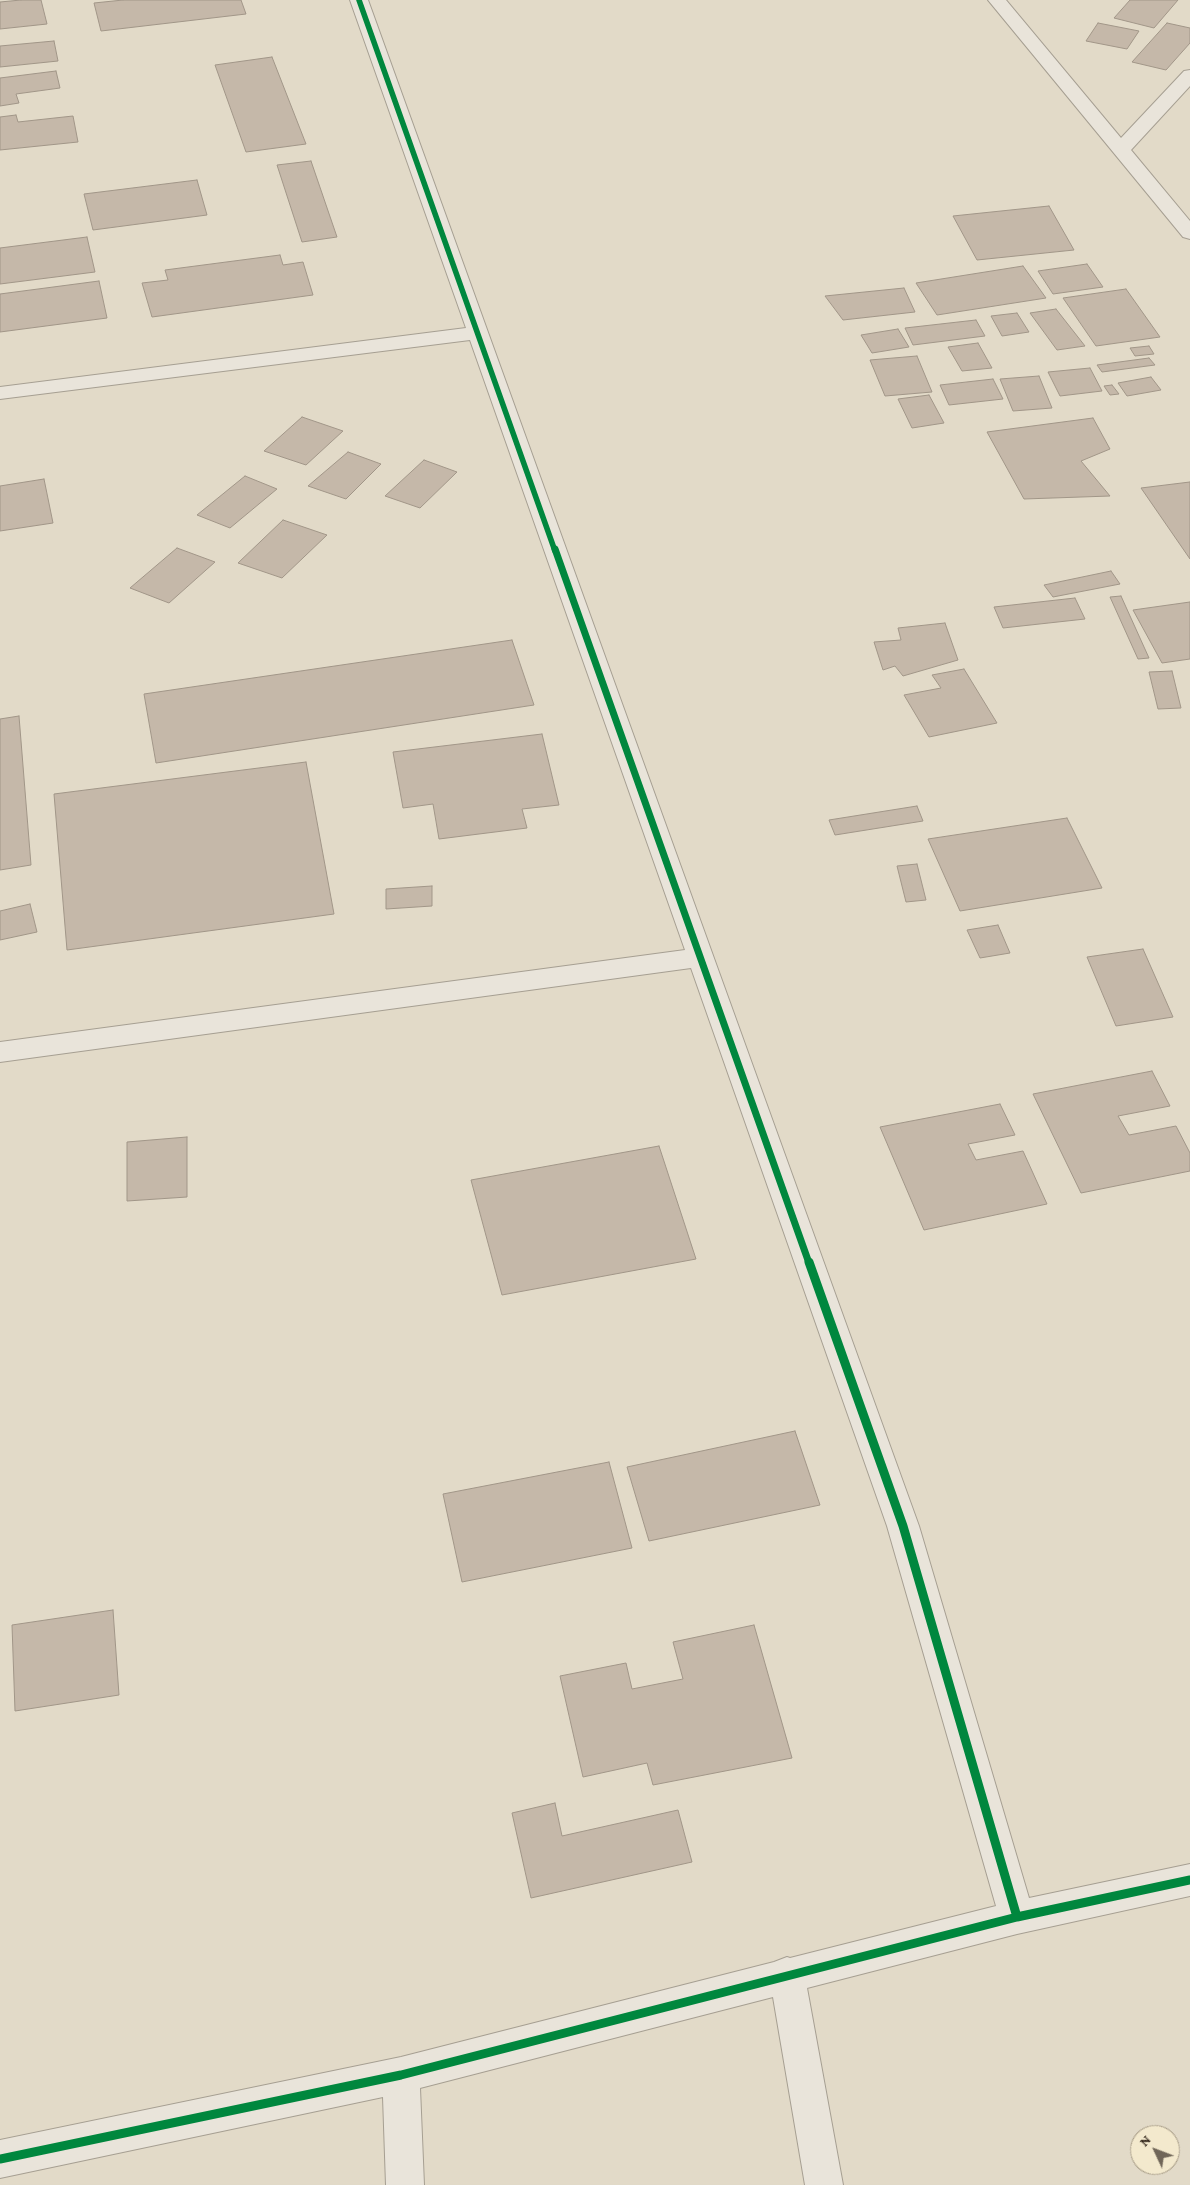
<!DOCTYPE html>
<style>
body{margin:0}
#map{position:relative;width:1190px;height:2185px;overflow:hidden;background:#e2dac8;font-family:"Crimson Pro",serif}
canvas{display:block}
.north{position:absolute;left:1130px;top:2125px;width:50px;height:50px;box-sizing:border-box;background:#f3e9cd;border:1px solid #a69b86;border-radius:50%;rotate:313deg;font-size:14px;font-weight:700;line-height:20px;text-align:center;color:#33271c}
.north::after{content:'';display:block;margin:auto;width:18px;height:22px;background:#706658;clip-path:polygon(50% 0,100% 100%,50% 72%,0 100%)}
</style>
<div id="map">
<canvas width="1190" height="2185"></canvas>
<div class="north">N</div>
</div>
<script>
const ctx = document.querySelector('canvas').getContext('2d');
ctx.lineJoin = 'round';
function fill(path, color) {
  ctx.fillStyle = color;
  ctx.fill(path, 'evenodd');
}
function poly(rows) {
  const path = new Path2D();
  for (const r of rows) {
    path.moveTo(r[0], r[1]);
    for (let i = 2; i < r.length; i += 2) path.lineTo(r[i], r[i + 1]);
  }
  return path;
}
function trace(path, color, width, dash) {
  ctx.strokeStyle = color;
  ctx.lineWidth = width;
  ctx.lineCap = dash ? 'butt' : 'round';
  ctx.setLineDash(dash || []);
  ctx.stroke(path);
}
const building = poly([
 [21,0,41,0,47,24,0,29,0,2,21,0],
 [123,0,241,0,246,14,101,31,94,3,123,0],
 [1130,0,1178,0,1154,28,1114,18,1130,0],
 [1098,23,1139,31,1127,49,1086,41,1098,23],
 [1167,23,1190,28,1190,43,1166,70,1132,62,1167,23],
 [54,41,58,61,0,67,0,46,54,41],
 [272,57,306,144,246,152,215,65,272,57],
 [56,71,60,88,16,94,19,103,0,106,0,78,56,71],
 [16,115,18,122,73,116,78,142,0,150,0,117,16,115],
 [311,161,337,237,302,242,277,165,311,161],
 [197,180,207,215,93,230,84,194,197,180],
 [1049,206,1074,250,977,260,953,216,1049,206],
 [87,237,95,272,0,284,0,248,87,237],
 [280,255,283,265,303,262,313,295,152,317,142,283,168,280,165,270,280,255],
 [1087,264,1103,287,1053,294,1038,271,1087,264],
 [1023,266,1046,298,937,315,916,283,1023,266],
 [99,281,107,318,0,332,0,294,99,281],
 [904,288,915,312,843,320,825,296,904,288],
 [1126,289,1160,337,1096,346,1063,298,1126,289],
 [1056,309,1085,346,1057,350,1030,313,1056,309],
 [1017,313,1029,332,1002,336,991,316,1017,313],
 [976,320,985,336,913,345,905,328,976,320],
 [898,329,909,347,872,353,861,335,898,329],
 [978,343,992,368,962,371,948,347,978,343],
 [1149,346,1154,354,1135,356,1130,348,1149,346],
 [917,356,932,392,885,396,870,360,917,356],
 [1149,358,1155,365,1102,372,1097,365,1149,358],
 [1090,368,1102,391,1060,396,1048,372,1090,368],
 [1039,376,1052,408,1013,411,1000,379,1039,376],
 [1151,377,1161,390,1127,396,1118,383,1151,377],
 [993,379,1003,399,949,405,940,385,993,379],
 [1112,385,1119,394,1110,395,1104,386,1112,385],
 [929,395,944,423,912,428,898,399,929,395],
 [302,417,343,431,306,465,264,451,302,417],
 [1093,418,1110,449,1081,461,1110,496,1024,499,987,432,1093,418],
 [348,452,381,464,346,499,308,486,348,452],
 [424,460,457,472,420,508,385,496,424,460],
 [245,476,277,489,230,528,197,515,245,476],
 [44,479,53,523,0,531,0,486,44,479],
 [1190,482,1190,559,1141,488,1190,482],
 [283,520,327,535,282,578,238,563,283,520],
 [177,548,215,562,169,603,130,588,177,548],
 [1111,571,1120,584,1053,597,1044,585,1111,571],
 [1121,596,1149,658,1138,659,1110,597,1121,596],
 [1075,598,1085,619,1003,628,994,607,1075,598],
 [1190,602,1190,659,1162,663,1133,610,1190,602],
 [945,623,958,660,903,676,895,666,883,670,874,642,901,640,898,628,945,623],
 [512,640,534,705,156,763,144,694,512,640],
 [964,669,997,723,929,737,904,695,941,688,932,675,964,669],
 [1172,671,1181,708,1158,709,1149,672,1172,671],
 [19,716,31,865,0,870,0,719,19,716],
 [542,734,559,805,522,809,527,828,439,839,433,804,403,808,393,752,542,734],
 [306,762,334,914,67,950,54,794,306,762],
 [917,806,923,821,835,835,829,820,917,806],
 [1067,818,1102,888,960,911,928,839,1067,818],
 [917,864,926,900,906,902,897,866,917,864],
 [432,886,432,906,386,909,386,889,432,886],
 [30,904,37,932,0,940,0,911,30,904],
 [998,925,1010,953,980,958,967,930,998,925],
 [1143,949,1173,1017,1116,1026,1087,957,1143,949],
 [1152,1071,1170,1106,1118,1116,1129,1135,1176,1126,1190,1153,1190,1171,1081,1193,1033,1094,1152,1071],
 [1000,1104,1015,1135,968,1144,976,1160,1023,1151,1047,1204,924,1230,880,1127,1000,1104],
 [187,1137,187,1197,127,1201,127,1142,187,1137],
 [659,1146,696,1259,502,1295,471,1180,659,1146],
 [795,1431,820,1505,649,1541,627,1467,795,1431],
 [609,1462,632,1548,462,1582,443,1494,609,1462],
 [113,1610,119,1695,15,1711,12,1625,113,1610],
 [754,1625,792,1758,653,1785,647,1763,583,1777,560,1676,626,1663,632,1689,683,1679,673,1642,754,1625],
 [555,1803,562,1836,678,1810,692,1862,531,1898,512,1813,555,1803]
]);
fill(building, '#c5b8a9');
trace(building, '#a19688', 1);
const minor = poly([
 [350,0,368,0,919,1526,1029,1898,1190,1864,1190,1896,1017,1934,807,1988,843,2185,805,2185,773,1997,420,2088,424,2185,386,2185,383,2097,0,2178,0,2140,401,2057,774,1962,787,1957,790,1958,996,1906,887,1526,691,968,0,1062,0,1042,685,950,470,340,0,399,0,387,466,328,350,0],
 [988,0,1006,0,1121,138,1184,71,1190,70,1190,86,1131,150,1190,221,1190,239,1183,237,988,0]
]);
trace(minor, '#a69f92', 2);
fill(minor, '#e9e4da');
trace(poly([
 [359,0,555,551]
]), '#00873e', 5.5);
trace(poly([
 [555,549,809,1263]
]), '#00873e', 7);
trace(poly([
 [809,1262,903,1526,1017,1917],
 [0,2159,401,2075,1017,1917,1190,1880]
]), '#00873e', 9);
</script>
